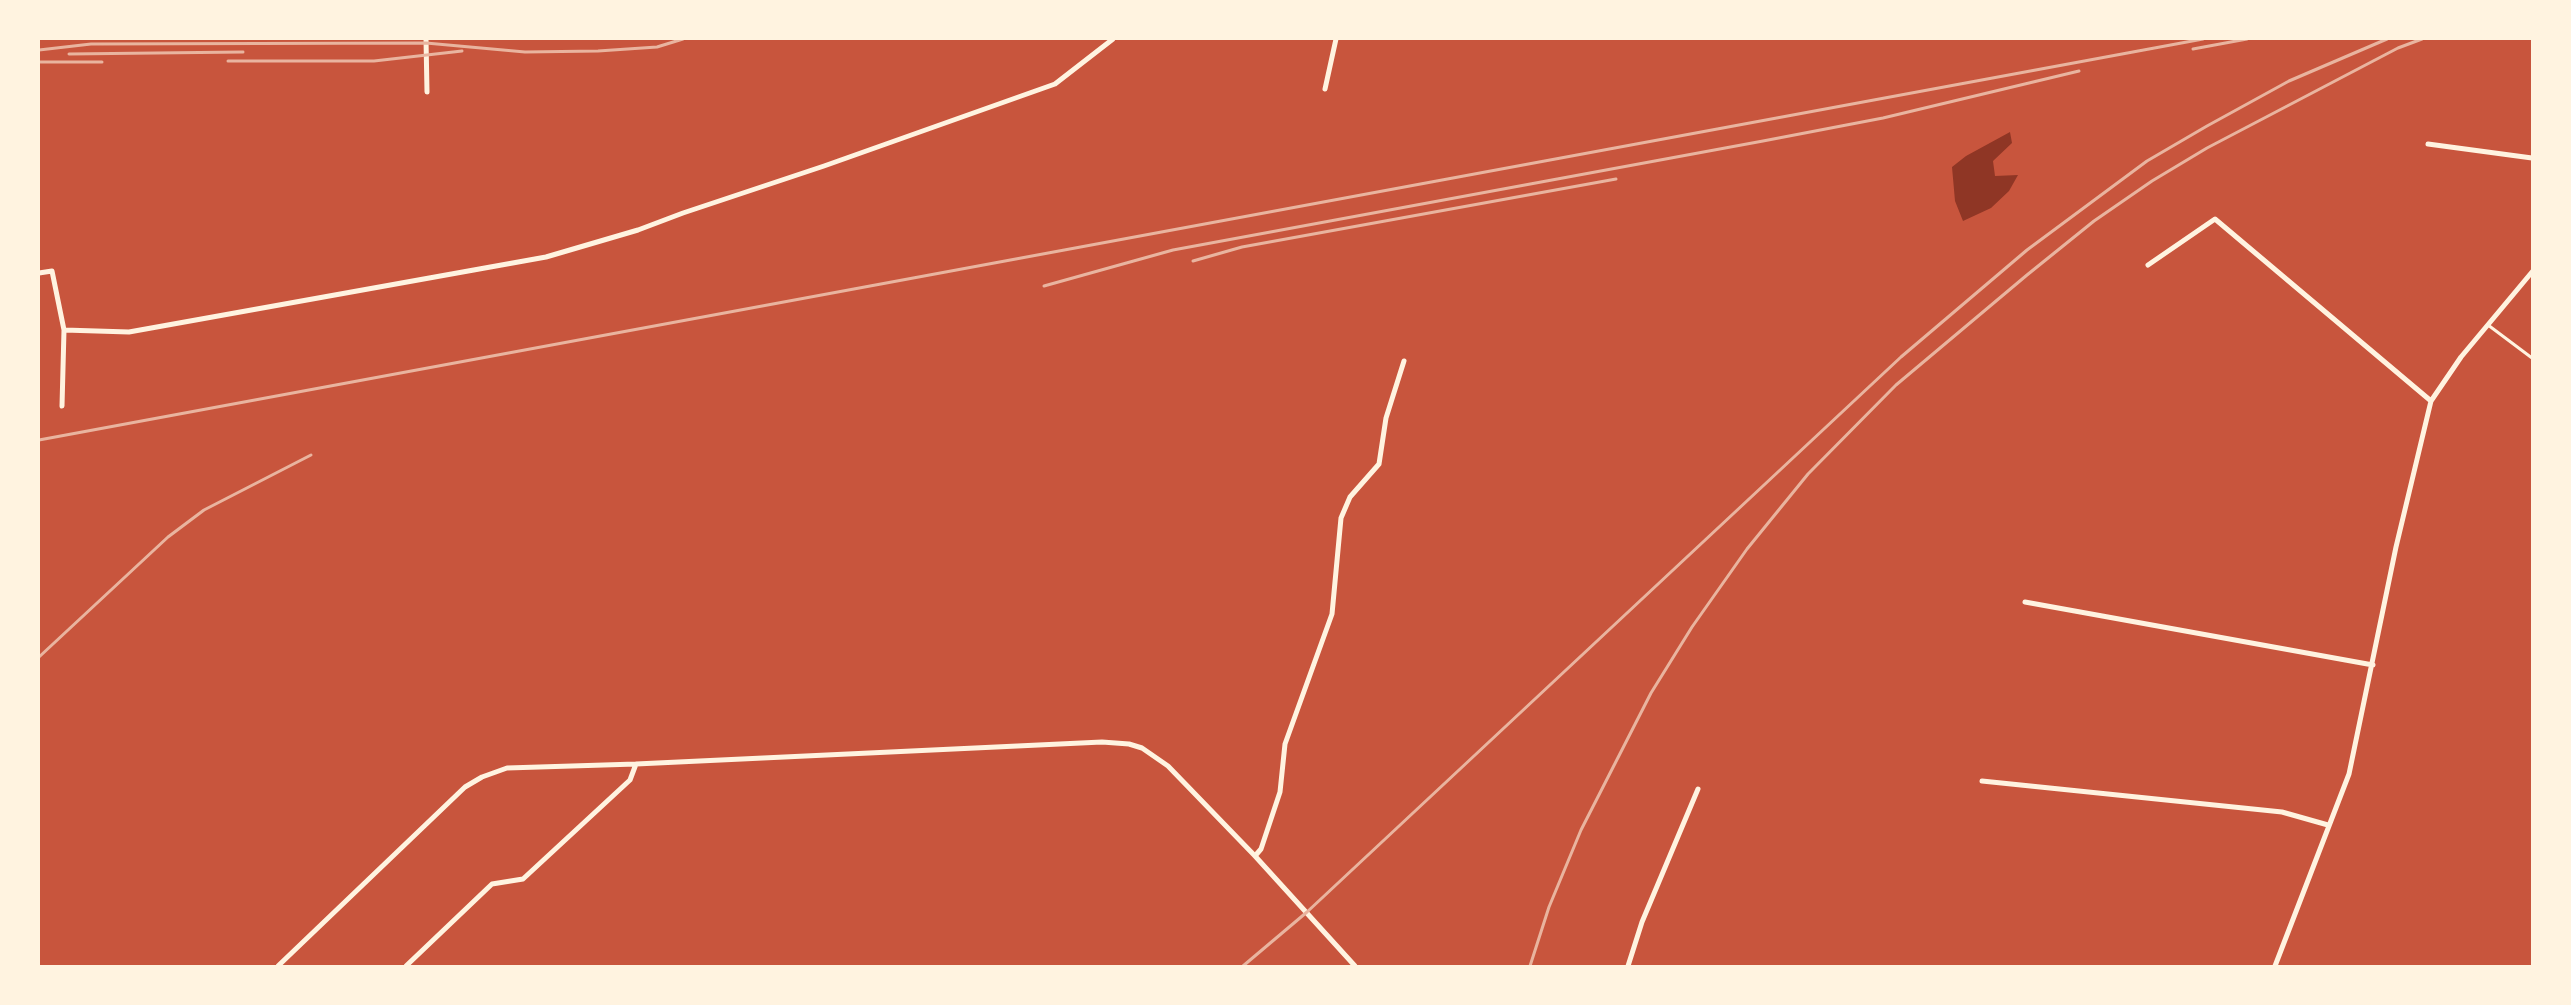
<!DOCTYPE html>
<style>
body{margin:0}
#map{position:relative;width:2571px;height:1005px;overflow:hidden;background:#c8553d;font-family:Raleway,sans-serif}
canvas{display:block}
.frame{position:absolute;inset:0;border:40px solid #fff3e0;pointer-events:none}
</style>
<div id="map">
<canvas width="2571" height="1005"></canvas>
<div class="frame"></div>
</div>
<script>
const ctx = document.querySelector('canvas').getContext('2d');
ctx.lineJoin = 'round';
function fill(path, color) {
  ctx.fillStyle = color;
  ctx.fill(path, 'evenodd');
}
function poly(rows) {
  const path = new Path2D();
  for (const r of rows) {
    path.moveTo(r[0], r[1]);
    for (let i = 2; i < r.length; i += 2) path.lineTo(r[i], r[i + 1]);
  }
  return path;
}
function trace(path, color, width, dash) {
  ctx.strokeStyle = color;
  ctx.lineWidth = width;
  ctx.lineCap = dash ? 'butt' : 'round';
  ctx.setLineDash(dash || []);
  ctx.stroke(path);
}
fill(poly([
 [2010,132,2012,143,1993,161,1995,176,2018,175,2009,191,1991,208,1963,221,1955,201,1952,167,1966,156]
]), '#8f3625');
trace(poly([
 [2488,325,2532,358]
]), '#fff3e0', 3);
trace(poly([
 [426,39,427,92],
 [1325,89,1336,39],
 [2428,144,2532,158],
 [2148,265,2215,219,2431,401],
 [39,273,52,271,64,330,62,406],
 [64,330,129,332,546,257,638,230,683,213,824,166,1055,84,1113,39],
 [2025,602,2373,665],
 [1982,781,2282,812,2328,825],
 [1255,856,1261,849,1280,792,1285,744,1332,614,1341,518,1350,497,1379,464,1386,418,1404,361],
 [278,966,465,787,482,777,507,768,636,764],
 [406,966,492,884,523,879,630,780,636,764,1102,742,1129,744,1142,748,1168,766,1255,856,1355,966],
 [1628,966,1642,922,1698,789],
 [2275,966,2349,774,2396,547,2431,401,2461,357,2532,272]
]), '#fff3e0', 5);
trace(poly([
 [2193,49,2247,39],
 [39,50,91,44,426,43,525,52,598,51,657,47,683,39],
 [69,54,243,52],
 [228,61,374,61,462,51],
 [39,62,102,62],
 [1193,261,1242,247,1616,179],
 [1044,286,1173,250,1763,141,1883,118,2079,71],
 [39,440,2203,39],
 [39,657,168,537,204,510,311,455],
 [1243,966,1307,912,1901,357,2027,250,2147,161,2207,126,2289,81,2387,39],
 [1530,966,1549,907,1581,830,1651,693,1692,627,1747,549,1808,474,1896,385,2027,275,2094,221,2152,181,2207,148,2398,48,2422,39]
]), '#e9b49f', 3);
</script>
